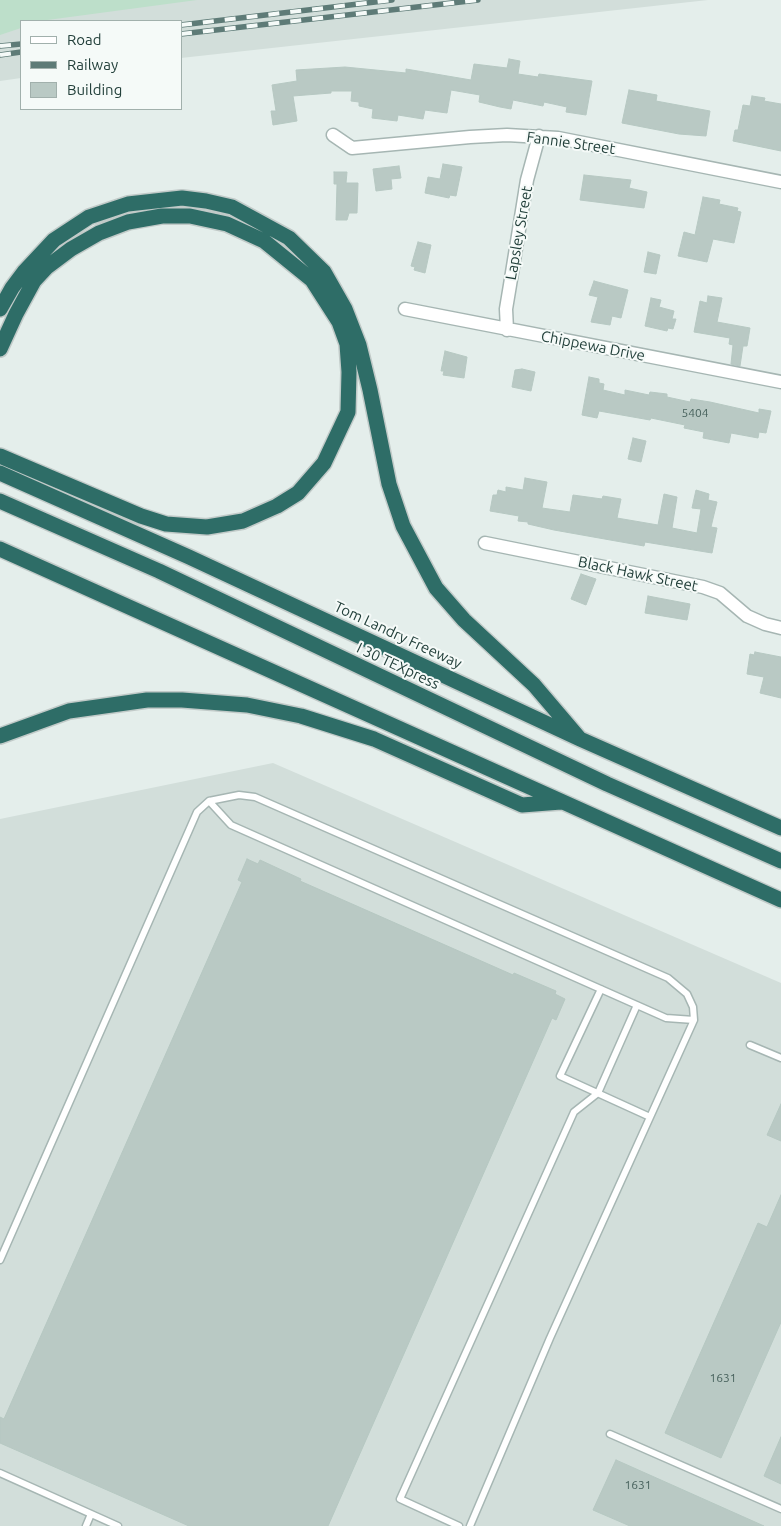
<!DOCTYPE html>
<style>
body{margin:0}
#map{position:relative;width:781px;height:1526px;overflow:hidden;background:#e4eeeb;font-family:Ubuntu,sans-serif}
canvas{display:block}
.legend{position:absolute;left:20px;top:20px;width:162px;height:90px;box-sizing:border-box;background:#f5faf8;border:1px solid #a1b0ac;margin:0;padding:6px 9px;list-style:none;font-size:15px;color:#23403b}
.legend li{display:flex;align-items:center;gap:10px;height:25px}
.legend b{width:25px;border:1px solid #a1b0ac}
</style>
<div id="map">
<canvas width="781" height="1526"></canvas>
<ul class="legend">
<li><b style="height:6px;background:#fff"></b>Road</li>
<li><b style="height:6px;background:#5e7b77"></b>Railway</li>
<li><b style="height:14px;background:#b9c9c4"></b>Building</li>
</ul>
</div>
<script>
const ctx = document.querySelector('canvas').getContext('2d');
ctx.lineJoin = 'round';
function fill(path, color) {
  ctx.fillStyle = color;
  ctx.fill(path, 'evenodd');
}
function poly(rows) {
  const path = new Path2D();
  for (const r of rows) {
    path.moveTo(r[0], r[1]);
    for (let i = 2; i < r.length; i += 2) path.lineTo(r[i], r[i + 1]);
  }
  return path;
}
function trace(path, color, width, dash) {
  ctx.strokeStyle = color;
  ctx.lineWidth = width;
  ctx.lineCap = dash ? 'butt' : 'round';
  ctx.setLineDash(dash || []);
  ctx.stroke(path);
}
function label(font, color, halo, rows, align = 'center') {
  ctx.font = font + ' Ubuntu,sans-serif';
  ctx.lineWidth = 4;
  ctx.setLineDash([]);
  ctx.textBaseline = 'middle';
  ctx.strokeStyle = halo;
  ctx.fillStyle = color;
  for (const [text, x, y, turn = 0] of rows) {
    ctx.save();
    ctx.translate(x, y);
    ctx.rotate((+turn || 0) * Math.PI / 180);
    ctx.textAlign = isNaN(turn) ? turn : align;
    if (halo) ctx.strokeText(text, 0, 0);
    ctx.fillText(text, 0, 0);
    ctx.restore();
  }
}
fill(poly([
 [136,0,708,0,181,58,181,21,21,21,21,78,0,81,0,14],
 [273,763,781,983,781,1526,0,1526,0,819]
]), '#d2deda');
fill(poly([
 [0,0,197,0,40,21,21,21,21,28,0,35]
]), '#bddfca');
const building = poly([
 [509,59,520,61,518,74,538,77,539,74,592,81,586,115,566,112,567,107,544,102,543,106,513,100,511,109,500,107,479,102,480,95,451,90,447,113,425,110,423,119,398,115,397,121,372,118,373,109,359,106,359,102,351,101,352,91,331,91,331,93,293,96,297,121,273,125,271,111,276,111,272,85,297,81,296,70,345,67,406,73,406,69,471,80,474,64,507,68,509,59],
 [629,90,657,95,656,101,710,111,706,136,679,134,622,123,629,90],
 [752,96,765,98,764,101,781,104,781,151,733,141,735,130,738,130,743,105,750,106,752,96],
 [443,164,462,167,456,196,450,195,449,198,425,193,428,177,440,179,443,164],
 [399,166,401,178,391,179,392,189,376,191,373,169,399,166],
 [334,172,347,172,346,183,358,183,357,213,349,213,347,220,336,220,337,184,334,184,334,172],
 [584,175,631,180,629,188,647,192,644,208,580,200,584,175],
 [703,197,720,200,719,204,738,208,737,211,741,212,734,243,713,239,707,262,678,256,684,232,695,235,703,197],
 [418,242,431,245,425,273,414,270,415,267,411,266,418,242],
 [648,252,660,255,656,274,644,272,648,252],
 [594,281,628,290,621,318,612,316,610,325,591,322,598,297,589,295,594,281],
 [708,296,722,298,717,322,750,328,747,346,743,346,740,366,731,364,733,345,729,344,730,338,694,332,700,301,707,303,708,296],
 [651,298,661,300,659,307,674,311,672,319,676,319,673,329,668,328,667,331,645,326,651,298],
 [445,351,467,357,464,378,443,375,444,371,441,371,445,351],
 [522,369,535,372,531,391,512,387,515,370,522,369],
 [589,377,599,379,599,383,604,384,603,390,625,395,625,390,649,395,650,392,667,394,667,397,690,402,691,399,710,402,759,413,759,409,771,411,766,433,759,432,758,438,731,433,729,443,703,438,704,432,684,428,685,425,651,418,650,420,599,411,597,418,582,415,589,377],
 [633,438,646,441,641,462,628,459,633,438],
 [525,478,547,482,542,508,570,512,573,495,602,499,603,496,621,499,617,518,658,525,664,494,677,497,672,528,697,533,701,509,692,508,696,490,709,494,708,500,717,502,711,527,717,528,712,553,645,542,644,546,554,530,528,524,528,522,518,521,519,516,490,511,493,495,497,495,498,490,506,492,506,487,523,490,525,478],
 [581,574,596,579,586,605,571,599,581,574],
 [648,596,690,604,687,620,645,613,648,596],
 [755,652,781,657,781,698,760,693,764,677,747,674,750,654,754,655,755,652],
 [247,859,258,864,260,860,301,879,300,881,513,975,514,973,556,991,555,994,565,999,556,1020,552,1018,328,1526,189,1526,0,1443,0,1417,4,1419,242,882,238,880,247,859],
 [781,1104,781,1141,767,1135,781,1104],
 [781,1195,781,1322,721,1458,665,1433,758,1223,767,1227,781,1195],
 [781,1437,781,1484,764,1476,781,1437],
 [616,1460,764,1526,630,1526,593,1510,616,1460]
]);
fill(building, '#b9c9c4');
trace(building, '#b6c8c2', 1);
const service = poly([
 [209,801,231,825,666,1018,694,1020],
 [601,989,560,1076,650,1117],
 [750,1045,781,1058],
 [0,1260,190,828,197,812,209,801,239,795,255,797,668,978,687,994,693,1007,694,1020,550,1338,470,1526],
 [610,1434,781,1509],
 [0,1473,118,1526],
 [86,1526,91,1514],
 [459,1526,400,1499,574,1112,598,1093,637,1005]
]);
const minor = poly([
 [333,135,352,148,470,137,507,135,558,138,781,182],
 [405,309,781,382],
 [507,330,506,309,510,285,527,180,539,136],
 [485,543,703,587,720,593,747,616,765,624,781,628]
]);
const motorway = poly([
 [0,309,12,288,24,272,54,240,89,217,128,204,182,198,206,201,232,207,289,238,324,272,345,309,359,345,370,390,389,484,403,526,436,588,464,620,534,685,580,739],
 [0,349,16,314,34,281,47,267,71,249,99,233,128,222,162,216,190,216,227,224,264,241,312,280,339,322,347,344,349,372,348,412,324,463,298,493,277,506,243,521,207,527,166,524,141,516,0,456],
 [0,473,189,557,580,739,781,828],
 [0,501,159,571,607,784,781,861],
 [0,549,781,900],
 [0,736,69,711,147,700,182,700,247,705,301,716,374,739,522,805,561,802]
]);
trace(service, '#a6b6b3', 9);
trace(minor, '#a6b6b3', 15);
trace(motorway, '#c1cac8', 18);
trace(service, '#fff', 6);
trace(minor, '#fff', 12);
trace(motorway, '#2e6d67', 15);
const rail = poly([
 [181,25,392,0],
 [181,34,478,0],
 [0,46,21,44],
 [0,55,21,52]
]);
trace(rail, '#5e7b77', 5.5);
trace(rail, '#f5faf8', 4, [11]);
label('12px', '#48625d', null, [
 ["5404",695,413],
 ["1631",723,1378],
 ["1631",638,1485]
]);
label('15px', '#23403b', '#f5faf8', [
 ["Fannie Street",571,143,8],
 ["Lapsley Street",519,233,-80],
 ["Chippewa Drive",593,346,11],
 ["Black Hawk Street",638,574,12],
 ["Tom Landry Freeway",398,635,25],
 ["I 30 TEXpress",398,666,25]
]);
</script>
